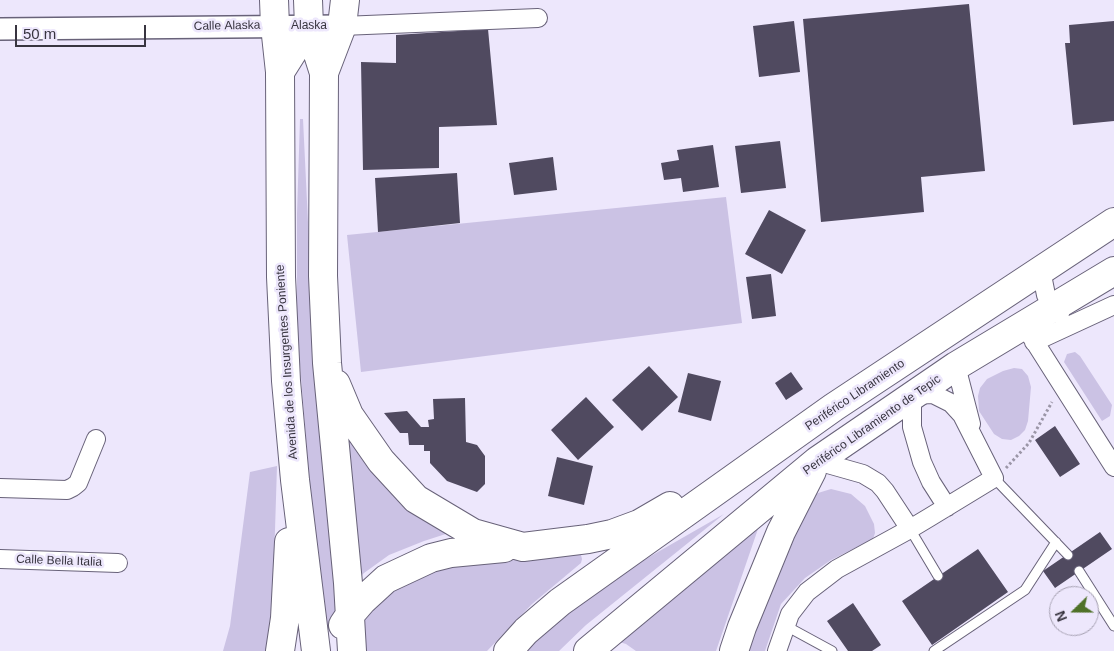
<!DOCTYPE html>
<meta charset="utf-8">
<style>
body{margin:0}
#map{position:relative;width:1114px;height:651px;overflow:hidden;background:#ede7fc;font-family:Arial,sans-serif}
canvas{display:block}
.north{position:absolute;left:1049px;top:586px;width:50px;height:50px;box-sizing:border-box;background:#ede7fc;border:1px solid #a5a0b1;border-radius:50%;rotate:248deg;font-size:14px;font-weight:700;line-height:20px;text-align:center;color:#383540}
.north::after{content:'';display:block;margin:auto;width:18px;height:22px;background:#4f7128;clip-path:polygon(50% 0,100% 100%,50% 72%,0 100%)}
.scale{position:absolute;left:15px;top:25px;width:131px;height:22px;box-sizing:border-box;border:2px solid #383540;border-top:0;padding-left:6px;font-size:15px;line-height:18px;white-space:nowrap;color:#383540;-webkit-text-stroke:4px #ede7fc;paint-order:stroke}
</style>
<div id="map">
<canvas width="1114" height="651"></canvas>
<div class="north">N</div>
<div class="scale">50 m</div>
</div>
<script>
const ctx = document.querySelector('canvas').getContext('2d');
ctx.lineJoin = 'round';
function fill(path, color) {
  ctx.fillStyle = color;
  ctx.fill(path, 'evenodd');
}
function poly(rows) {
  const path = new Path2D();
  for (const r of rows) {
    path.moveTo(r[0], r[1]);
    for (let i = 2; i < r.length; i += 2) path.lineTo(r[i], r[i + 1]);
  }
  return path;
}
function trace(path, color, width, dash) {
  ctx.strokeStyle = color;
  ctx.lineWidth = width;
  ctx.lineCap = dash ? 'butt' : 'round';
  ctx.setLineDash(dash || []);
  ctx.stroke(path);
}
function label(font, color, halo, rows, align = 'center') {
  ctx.font = font + ' Arial,sans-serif';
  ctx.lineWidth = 5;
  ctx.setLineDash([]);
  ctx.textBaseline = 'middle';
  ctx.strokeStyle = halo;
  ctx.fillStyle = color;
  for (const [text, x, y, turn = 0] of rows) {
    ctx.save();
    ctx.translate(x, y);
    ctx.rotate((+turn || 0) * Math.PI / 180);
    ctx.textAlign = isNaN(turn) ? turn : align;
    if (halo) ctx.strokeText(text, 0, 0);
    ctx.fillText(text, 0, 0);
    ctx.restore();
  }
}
fill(poly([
 [300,119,303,119,313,326,337,611,322,639,297,327,297,214],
 [726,197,742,323,361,372,347,235],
 [1075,352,1080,356,1112,405,1110,416,1102,421,1064,362,1067,354],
 [1014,368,1022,369,1028,376,1031,387,1028,421,1025,430,1019,436,1011,440,1002,439,994,434,979,411,978,396,980,388,987,379,1003,371],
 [353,433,455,531,424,541,389,555,364,573,353,584,342,447],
 [277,466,273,594,266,651,223,651,230,626,250,472],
 [831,489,851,494,865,506,874,524,875,533,873,539,831,560,805,578,781,604,765,651,745,651,809,499,818,493],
 [724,514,586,625,559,651,521,651,590,591],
 [758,529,716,651,636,651,626,644,613,640,661,600],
 [577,552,581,555,582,559,581,563,532,604,487,651,362,651,359,617,391,587,456,558]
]), '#cbc2e4');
fill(poly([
 [969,4,985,171,921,177,924,212,821,222,803,19],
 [794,21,800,72,759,77,753,26],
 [1114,21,1114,121,1073,125,1065,43,1070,43,1069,25],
 [488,29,497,125,439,127,439,168,363,170,361,62,396,63,396,35],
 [780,141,786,188,741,193,735,146],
 [713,145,719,187,683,192,681,178,664,180,661,163,679,160,677,150],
 [553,157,557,190,514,195,509,163],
 [457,173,460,223,378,232,375,178],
 [769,210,806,230,782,274,745,254],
 [771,274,776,316,752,319,746,277],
 [649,366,678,397,642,431,612,400],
 [791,372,803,389,786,400,775,383],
 [688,373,721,381,711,421,678,412],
 [586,397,614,427,578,460,551,430],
 [465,398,466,442,477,445,485,456,485,484,477,492,447,481,430,463,430,451,424,451,424,445,409,445,408,433,400,433,384,413,407,411,421,427,429,427,428,420,434,419,433,399],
 [1055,426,1080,464,1060,477,1035,440],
 [557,457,593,466,584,505,548,496],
 [1100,532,1112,549,1055,588,1043,571],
 [978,549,1008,592,932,645,902,601],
 [853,603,881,645,872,651,848,651,827,621]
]), '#504a60');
const service = poly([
 [994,478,1068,555],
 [910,529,938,576],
 [1079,571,1114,626],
 [786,626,832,651],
 [934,651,1025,590,1056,542]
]);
const minor = poly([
 [342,26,538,18],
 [1043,280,1046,295,1054,308,1060,314],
 [1024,325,1114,467],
 [1034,342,1114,305],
 [956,366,971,424],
 [817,461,863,474,878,483,885,491,910,529],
 [0,488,67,490,73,487,78,483,96,439],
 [0,559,118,563],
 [777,651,790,614,807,592,837,569,910,529,930,517,994,478,962,415,951,403,933,394,912,395,912,427,922,462,931,482,947,507]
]);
const tertiary = poly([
 [0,29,342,26]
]);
const primary = poly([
 [274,0,275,26,280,72],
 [324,73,342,26,345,0]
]);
const trunk = poly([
 [308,0,309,26,324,73,323,276,327,363,348,583,352,651],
 [309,26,280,72,281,277,286,381,295,480,316,651],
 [336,384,349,415,381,461,416,499,473,533,523,547,588,539,612,534,639,524,670,506],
 [343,625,349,616,362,601,386,579,431,558,451,553,504,548],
 [280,651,285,618,289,542],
 [508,651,526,631,560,602,834,407,1114,222],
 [588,651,817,461,956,366,1114,271],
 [734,651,742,627,781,532,812,471]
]);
trace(service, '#686279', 11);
trace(minor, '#686279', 20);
trace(tertiary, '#686279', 24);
trace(primary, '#686279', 30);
trace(trunk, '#686279', 30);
trace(poly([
 [1006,468,1029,443,1052,402]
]), '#9b96a7', 3, [2.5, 2.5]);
trace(service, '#fff', 9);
trace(minor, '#fff', 18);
trace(tertiary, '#fff', 21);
trace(primary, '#fff', 28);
trace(trunk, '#fff', 28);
label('12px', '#383540', '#ede7fc', [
 ["Calle Alaska",227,26,-1],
 ["Alaska",309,26],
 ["Avenida de los Insurgentes Poniente",287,362,-94],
 ["Periférico Libramiento",855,395,-34],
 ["Periférico Libramiento de Tepic",872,425,-35],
 ["Calle Bella Italia",59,561,2]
]);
</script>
